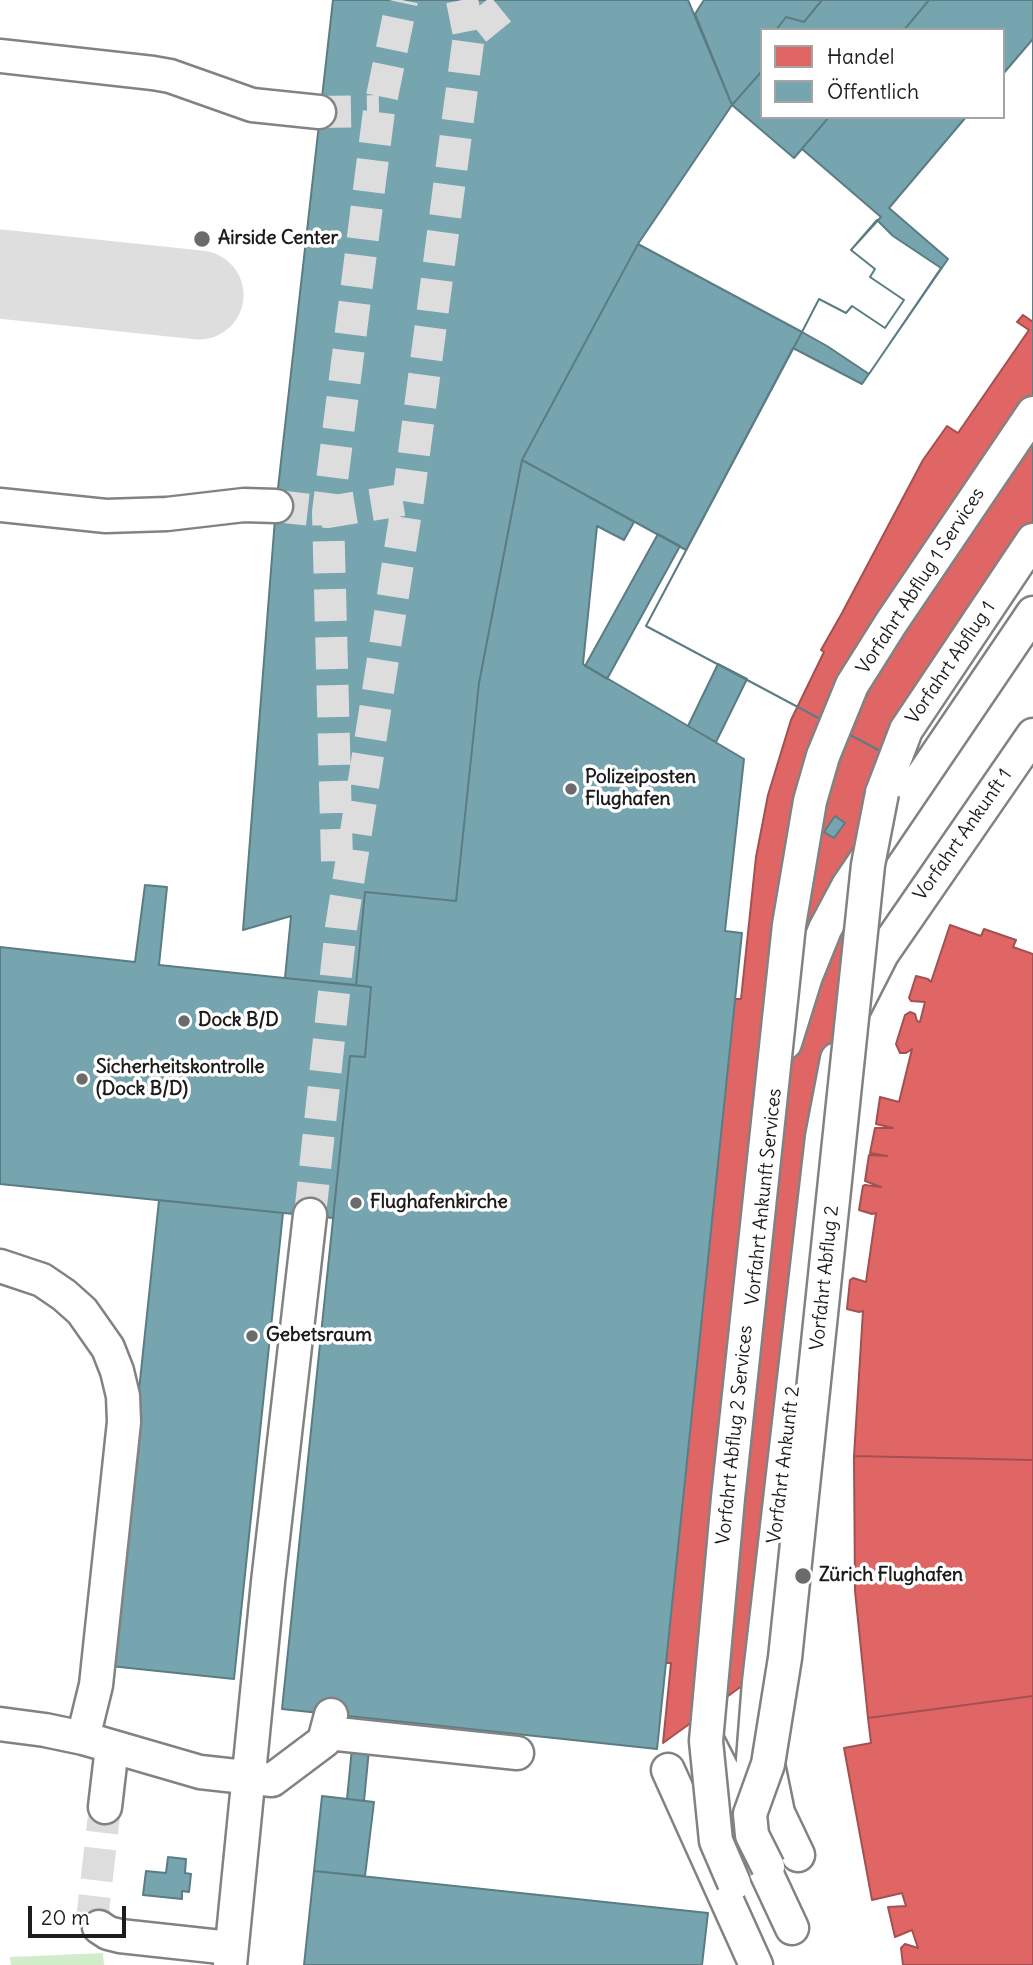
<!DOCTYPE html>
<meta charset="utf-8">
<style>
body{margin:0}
#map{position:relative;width:1033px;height:1965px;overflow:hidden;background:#fff;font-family:Delius,sans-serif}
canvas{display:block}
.legend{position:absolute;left:760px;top:28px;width:245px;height:91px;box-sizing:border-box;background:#fff;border:2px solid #a4a4a4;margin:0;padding:9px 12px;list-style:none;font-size:21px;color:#1c1c1c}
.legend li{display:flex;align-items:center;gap:14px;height:35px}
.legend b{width:35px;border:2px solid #a4a4a4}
.scale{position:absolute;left:28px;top:1906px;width:98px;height:32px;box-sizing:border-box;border:4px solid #1c1c1c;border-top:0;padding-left:9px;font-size:21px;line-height:24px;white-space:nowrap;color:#1c1c1c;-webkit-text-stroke:5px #fff;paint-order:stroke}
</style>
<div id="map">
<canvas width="1033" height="1965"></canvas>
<ul class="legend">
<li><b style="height:19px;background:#e06666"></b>Handel</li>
<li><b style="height:19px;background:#76a5af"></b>Öffentlich</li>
</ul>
<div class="scale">20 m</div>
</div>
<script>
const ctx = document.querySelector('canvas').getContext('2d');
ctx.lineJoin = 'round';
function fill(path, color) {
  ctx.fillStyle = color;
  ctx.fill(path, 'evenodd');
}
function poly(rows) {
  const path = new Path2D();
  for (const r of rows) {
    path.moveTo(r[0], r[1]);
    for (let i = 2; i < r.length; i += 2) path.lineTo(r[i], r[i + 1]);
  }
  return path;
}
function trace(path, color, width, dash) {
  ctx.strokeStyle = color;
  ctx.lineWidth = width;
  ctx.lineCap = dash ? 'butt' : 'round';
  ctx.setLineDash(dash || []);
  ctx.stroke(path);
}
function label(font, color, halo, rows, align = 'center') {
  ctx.font = font + ' Delius,sans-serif';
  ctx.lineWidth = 7;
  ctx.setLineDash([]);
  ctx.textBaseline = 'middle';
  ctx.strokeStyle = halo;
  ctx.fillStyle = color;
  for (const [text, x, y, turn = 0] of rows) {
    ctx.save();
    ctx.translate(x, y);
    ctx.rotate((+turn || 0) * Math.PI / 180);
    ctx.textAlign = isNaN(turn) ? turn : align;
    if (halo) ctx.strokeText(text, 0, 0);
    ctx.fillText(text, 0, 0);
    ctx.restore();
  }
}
fill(poly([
 [103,1953,104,1965,11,1965,10,1957]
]), '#d1ecc9');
const shops = poly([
 [786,17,804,22,808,17,823,30,776,30,786,17],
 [786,17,804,22,807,30,776,30,786,17],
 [1023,315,1033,322,1033,533,899,741,782,1657,663,1743,671,1663,666,1663,669,1622,731,1025,735,999,741,999,756,857,768,795,791,720,824,652,821,650,842,613,923,460,947,426,958,433,1029,330,1017,322,1023,315],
 [950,925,981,936,984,929,1016,940,1013,947,1033,954,1033,1460,854,1456,863,1311,859,1312,847,1309,850,1280,853,1278,866,1282,876,1213,872,1214,859,1210,863,1186,865,1185,881,1187,865,1181,869,1155,887,1156,870,1153,875,1128,893,1128,876,1124,880,1097,899,1102,912,1049,906,1053,900,1053,896,1044,905,1015,910,1012,915,1014,917,1021,920,1022,925,1002,911,1001,909,998,916,976,928,979,931,982,950,925],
 [854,1456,1033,1460,1033,1696,868,1718,855,1591,854,1456],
 [1033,1696,1033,1965,903,1965,901,1948,905,1944,918,1948,912,1930,895,1937,888,1907,906,1906,902,1893,872,1900,844,1748,871,1743,868,1718,1033,1696]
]);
fill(shops, '#e06666');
trace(shops, '#a55050', 2);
const public = poly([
 [333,0,688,0,732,105,638,244,522,460,479,683,456,901,365,892,356,985,285,978,291,916,243,930,276,506,333,0],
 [704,0,822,0,804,22,786,17,776,30,762,30,762,71,732,105,695,14,704,0],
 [822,0,929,0,904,30,776,30,786,17,804,22,822,0],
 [929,0,1033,0,1033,535,884,753,646,626,802,332,638,244,732,105,794,158,829,117,1003,117,1003,30,904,30,929,0],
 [1033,39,1033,535,884,753,646,626,793,348,862,384,948,259,889,208,966,117,1003,117,1003,74,1033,39],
 [762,71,762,117,829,117,794,158,732,105,762,71],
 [732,105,794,158,802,149,881,217,851,250,875,269,870,277,904,300,885,328,852,306,846,313,819,299,802,332,638,244,732,105],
 [877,220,893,236,941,268,869,374,827,346,802,332,819,299,846,313,852,306,885,328,904,300,870,277,875,269,851,250,877,220],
 [638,244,802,332,686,550,522,460,638,244],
 [522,460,634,522,624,540,597,526,583,664,744,759,725,931,742,933,657,1749,282,1709,350,1056,365,1057,371,987,356,985,365,892,456,901,479,683,522,460],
 [658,534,680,546,607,679,585,666,658,534],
 [718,664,747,679,716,742,688,726,718,664],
 [835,816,845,823,834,838,824,832,835,816],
 [145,885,167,887,159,965,371,987,365,1057,350,1056,333,1218,0,1184,0,947,135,962,145,885],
 [159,1200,283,1213,234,1679,110,1666,159,1200],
 [355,1717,372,1719,364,1801,347,1799,355,1717],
 [322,1796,374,1802,365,1876,314,1871,322,1796],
 [168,1857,186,1859,185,1873,191,1874,189,1892,182,1891,182,1899,143,1895,146,1871,166,1873,168,1857],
 [314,1871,708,1913,702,1965,304,1965,314,1871]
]);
fill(public, '#76a5af');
trace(public, '#5b7c83', 2);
trace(poly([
 [0,274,199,295]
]), '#dedede', 89);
trace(poly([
 [462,0,469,35],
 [319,112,379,111],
 [276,506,328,512,408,499],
 [337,861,328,512,379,111,402,0],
 [310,1215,341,928,408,499,469,35,512,0],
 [99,1927,93,1911,105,1807]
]), '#ddd', 32, [32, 16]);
const minor = poly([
 [0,56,153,73,170,76,252,105,319,112],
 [0,505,106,516,167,514,244,505,276,506],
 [823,756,852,685,891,623,1033,413],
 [882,793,906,730,1033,540],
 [855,1007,882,954,1033,735],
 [785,1043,806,976,825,929,848,886,1033,613],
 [0,1266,42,1280,64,1295,82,1311,108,1348,117,1371,123,1396,124,1422,96,1685,83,1738],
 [0,1724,45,1730,83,1738,200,1772,272,1780,324,1741,331,1715],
 [328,1733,517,1753],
 [707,1740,728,1781,764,1868,792,1928],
 [768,1764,778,1813,798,1855],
 [668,1770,756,1965],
 [751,1786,759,1682,822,1137,837,1059],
 [105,1807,112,1747],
 [99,1927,108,1933,120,1936,230,1948],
 [230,1965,268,1582,310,1215]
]);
trace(minor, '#828282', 37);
trace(minor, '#fff', 32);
const minorBridge = poly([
 [768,1867,752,1835,750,1814,768,1764,785,1658,868,865,882,793],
 [734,1883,716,1841,706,1741,728,1498,789,925,810,801,823,756]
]);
trace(minorBridge, '#828282', 37, []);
trace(minorBridge, '#fff', 32);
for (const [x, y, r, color] of [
 [202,239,9,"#6b6b6b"],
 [571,789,7,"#6b6b6b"],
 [184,1021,7,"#6b6b6b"],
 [82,1079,7,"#6b6b6b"],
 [356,1203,7,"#6b6b6b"],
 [252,1336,7,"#6b6b6b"],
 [803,1576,9,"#6b6b6b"]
]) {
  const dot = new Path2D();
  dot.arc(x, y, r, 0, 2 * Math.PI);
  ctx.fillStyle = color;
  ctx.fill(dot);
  trace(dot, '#fff', 2.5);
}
label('bold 19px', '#1c1c1c', '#fff', [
 ["Airside Center",218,239],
 ["Polizeiposten",585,778],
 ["Flughafen",585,800],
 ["Dock B/D",198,1021],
 ["Sicherheitskontrolle",96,1068],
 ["(Dock B/D)",96,1090],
 ["Flughafenkirche",370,1203],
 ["Gebetsraum",266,1336],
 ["Zürich Flughafen",819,1576]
], 'left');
label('19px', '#1c1c1c', '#fff', [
 ["Vorfahrt Abflug 1 Services",921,581,-57],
 ["Vorfahrt Abflug 1",951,663,-56],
 ["Vorfahrt Ankunft 1",963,835,-55],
 ["Vorfahrt Ankunft Services",764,1197,-84],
 ["Vorfahrt Abflug 2",825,1278,-84],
 ["Vorfahrt Abflug 2 Services",735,1435,-84],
 ["Vorfahrt Ankunft 2",784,1465,-83]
]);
</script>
